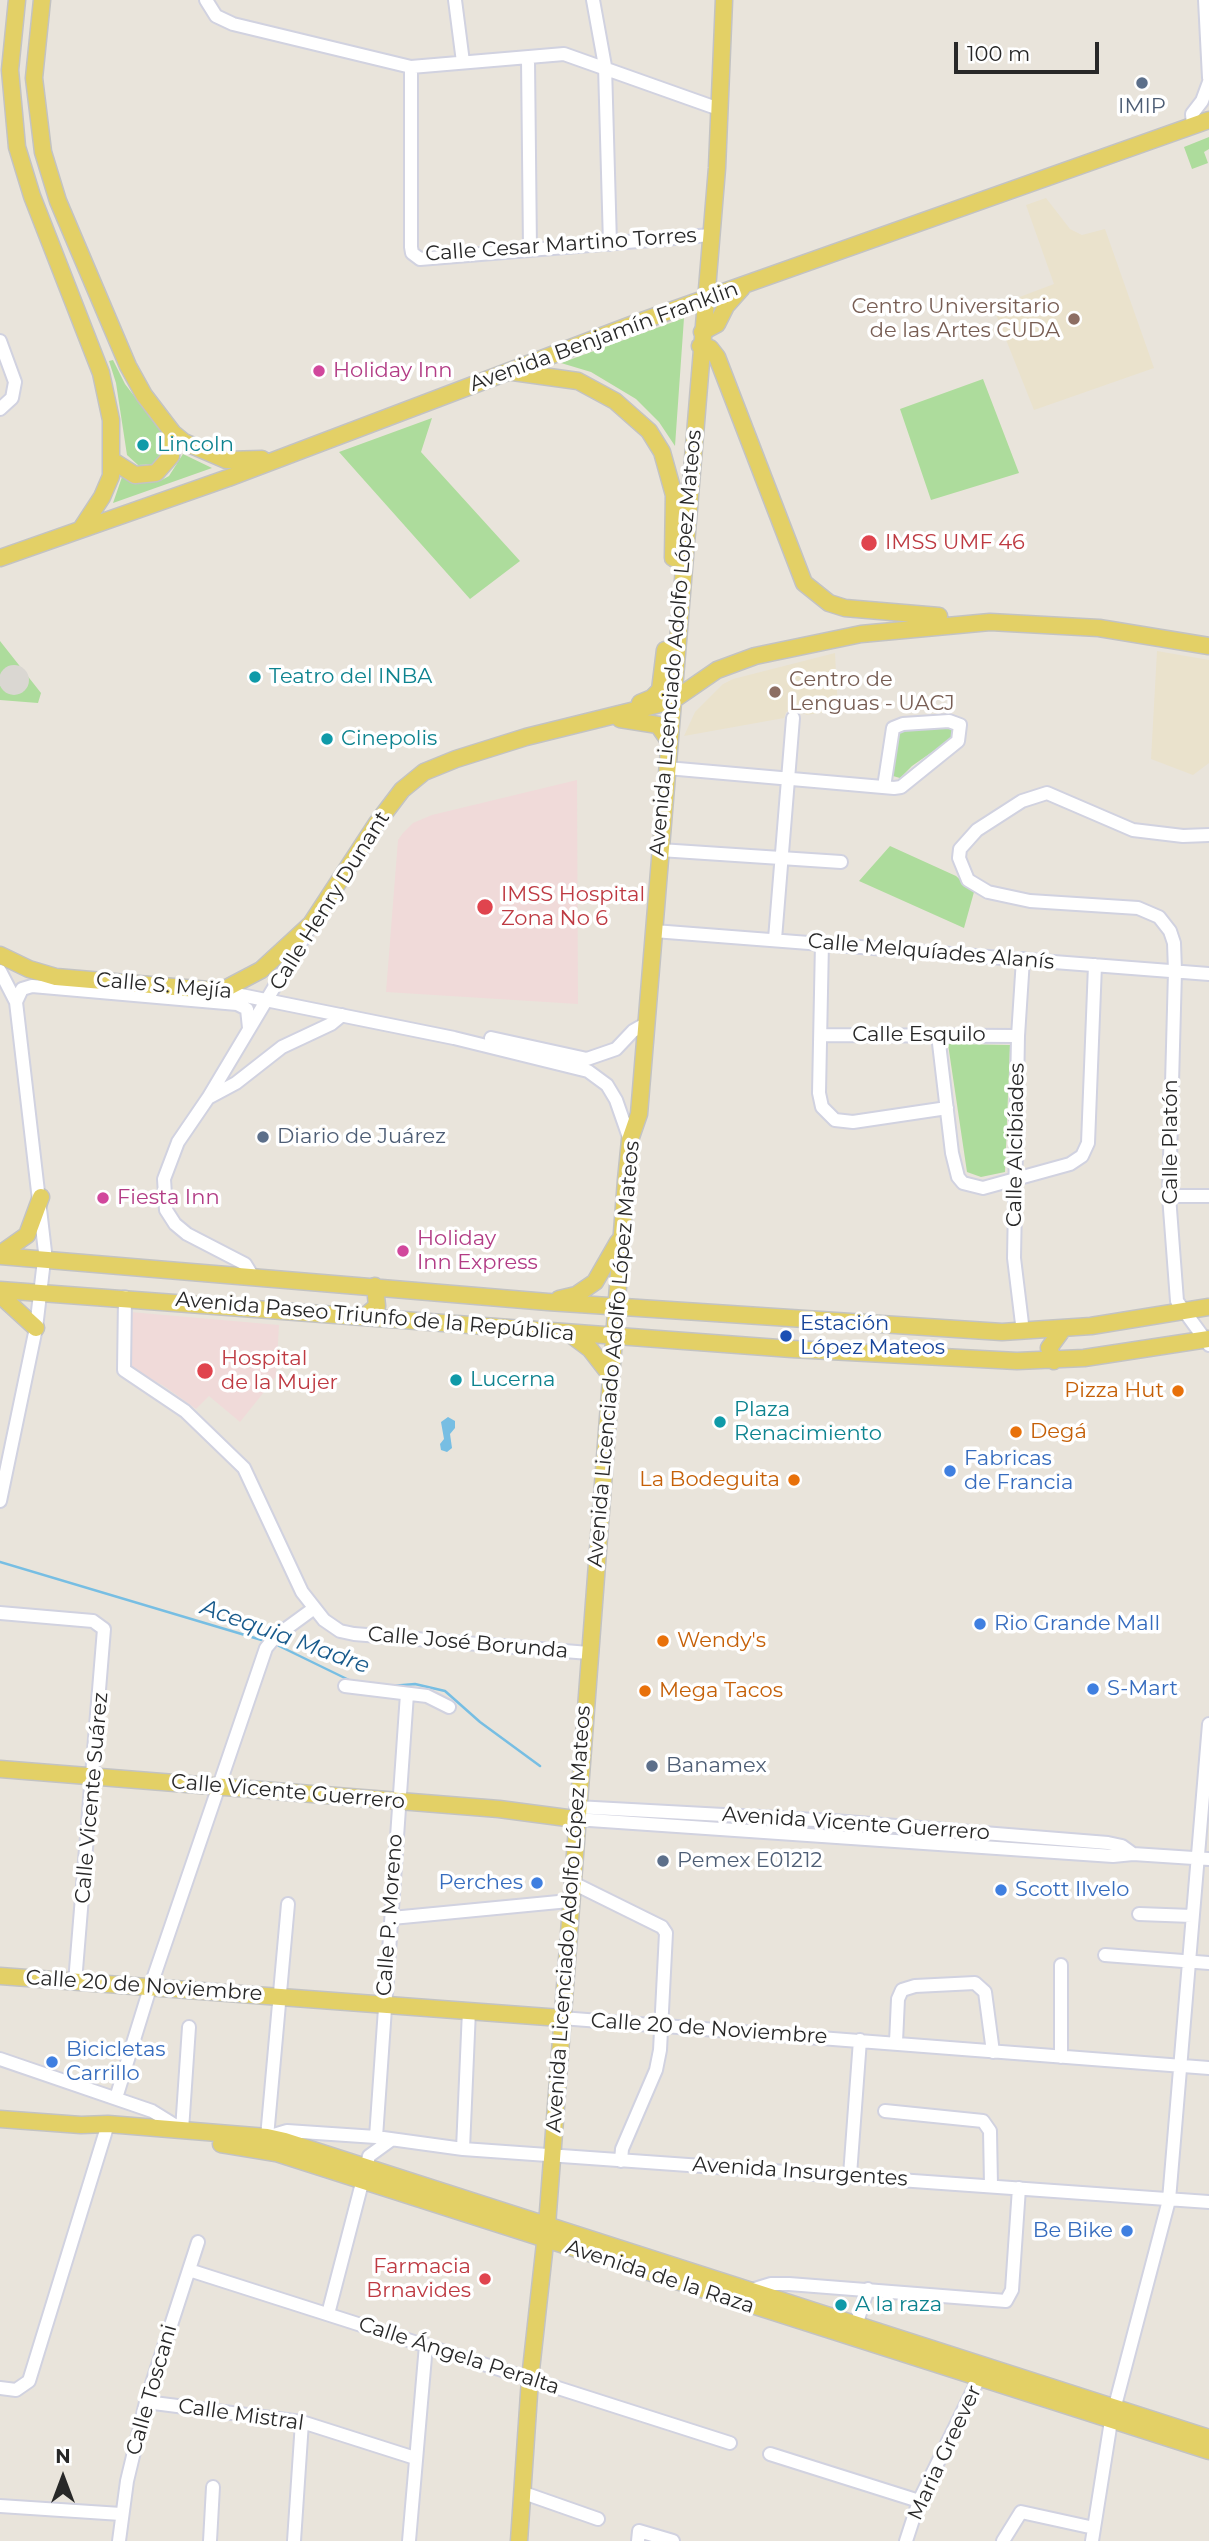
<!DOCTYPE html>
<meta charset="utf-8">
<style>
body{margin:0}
#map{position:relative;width:1209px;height:2541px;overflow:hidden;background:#e9e4db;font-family:Montserrat,sans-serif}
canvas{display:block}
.north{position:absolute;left:28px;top:2443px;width:70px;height:70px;-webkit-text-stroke:5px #fff;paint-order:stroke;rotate:0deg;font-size:19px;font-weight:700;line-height:28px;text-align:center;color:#282828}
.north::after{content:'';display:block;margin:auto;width:24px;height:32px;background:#282828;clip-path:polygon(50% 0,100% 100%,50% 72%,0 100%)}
.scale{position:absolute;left:954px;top:42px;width:145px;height:32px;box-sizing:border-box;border:4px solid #282828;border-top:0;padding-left:9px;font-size:21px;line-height:24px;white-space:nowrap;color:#282828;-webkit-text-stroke:5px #fff;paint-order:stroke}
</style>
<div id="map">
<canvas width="1209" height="2541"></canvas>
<div class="north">N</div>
<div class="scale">100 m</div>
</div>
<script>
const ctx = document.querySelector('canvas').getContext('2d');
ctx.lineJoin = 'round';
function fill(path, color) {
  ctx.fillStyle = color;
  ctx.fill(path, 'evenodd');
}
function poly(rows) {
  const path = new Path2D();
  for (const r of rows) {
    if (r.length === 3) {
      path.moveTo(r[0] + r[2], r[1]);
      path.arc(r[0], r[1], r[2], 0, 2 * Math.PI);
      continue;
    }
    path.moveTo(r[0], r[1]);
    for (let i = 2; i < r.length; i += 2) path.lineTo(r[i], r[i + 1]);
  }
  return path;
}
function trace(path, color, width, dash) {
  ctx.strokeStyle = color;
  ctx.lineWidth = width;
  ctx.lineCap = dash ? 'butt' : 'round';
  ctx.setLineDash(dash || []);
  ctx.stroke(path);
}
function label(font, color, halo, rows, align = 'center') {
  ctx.font = font + ' Montserrat,sans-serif';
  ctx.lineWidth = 7;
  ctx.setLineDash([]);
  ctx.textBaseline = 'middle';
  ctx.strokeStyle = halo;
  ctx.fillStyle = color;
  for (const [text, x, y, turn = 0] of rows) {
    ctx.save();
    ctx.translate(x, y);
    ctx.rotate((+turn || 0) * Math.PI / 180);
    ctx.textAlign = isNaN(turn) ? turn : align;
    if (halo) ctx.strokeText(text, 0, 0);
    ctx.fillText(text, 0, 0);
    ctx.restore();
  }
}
fill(poly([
 [1046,198,1070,229,1082,235,1105,229,1154,368,1034,410,993,307,1054,284,1026,205],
 [1157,651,1209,660,1209,763,1193,775,1151,759],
 [835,653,838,710,806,715,802,709,794,709,786,712,784,718,684,736,695,712,723,684,733,679]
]), '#eae2cc');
fill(poly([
 [577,780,578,1004,386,992,398,840,403,833,413,823,432,815],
 [130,1312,279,1325,276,1377,240,1422,209,1396,196,1409,164,1386,128,1367]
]), '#f0dad9');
fill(poly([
 [1209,137,1209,149,1204,152,1208,163,1192,169,1184,147],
 [684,318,675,446,659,422,636,399,591,372,561,363],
 [113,360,125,384,163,434,166,451,156,464,138,465,127,455,116,383,109,361],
 [983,379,1019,473,931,500,900,409],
 [432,418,421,452,520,561,470,599,339,452],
 [183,454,212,468,113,503,122,477,138,483,160,481,169,476],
 [0,641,41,693,38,703,0,700],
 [953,725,956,733,952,738,912,766,900,778,893,776,898,732],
 [890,846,956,876,974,892,964,928,859,881],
 [948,1044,1010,1045,1005,1172,981,1177,967,1172]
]), '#addc9c');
fill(poly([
 [14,680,15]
]), '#dad7d2');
fill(poly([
 [448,1417,455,1421,455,1428,450,1434,452,1448,447,1452,441,1450,440,1444,444,1439,441,1422]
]), '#77bee3');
trace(poly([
 [0,1562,265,1641],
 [275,1644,351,1681],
 [391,1686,415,1684,445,1691,480,1722,540,1766]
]), '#77bee3', 2.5);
const minor = poly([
 [206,0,216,16,233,24,411,67,564,54,719,109],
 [455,0,463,62],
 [593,0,605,66,610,244],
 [1205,0,1209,78],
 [528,59,530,250],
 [411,67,411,247,412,253,420,259,711,235],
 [1193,125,1192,114,1202,101,1209,82],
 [0,341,15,382,12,398,0,409],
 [667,768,894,788,901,787,958,741,960,725,949,721,903,724,893,728,884,787],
 [660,850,841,862],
 [654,931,1209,974],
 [775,939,793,718],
 [822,942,819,1093,822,1107,835,1120,853,1122,947,1108],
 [1023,959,1018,1036,1014,1258,1023,1332],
 [0,971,16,1002,45,1252,36,1328,0,1501],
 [221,991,454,1038,588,1071,607,1085,616,1100,630,1140],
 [16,1002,22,989,32,986,237,1004,247,1009,249,1028],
 [821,1035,1018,1036],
 [938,1035,952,1153,958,1177,963,1183,983,1188,1070,1164,1082,1156,1088,1143,1095,965],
 [491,1038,587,1059,616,1049,633,1031,647,1023],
 [208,1098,236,1083,282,1047,331,1024,342,1015],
 [1169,1196,1209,1196],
 [253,1277,245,1264,187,1234,175,1224,166,1210,164,1179,178,1142,208,1098,309,929],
 [125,1297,124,1370,185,1411,244,1468,302,1592,324,1620,340,1631,354,1634,589,1653],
 [1209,1345,1177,1301,1169,1196,1175,971,1174,943,1170,931,1159,917,1138,908,1030,901,988,892,968,880,959,858,960,849,977,830,1022,801,1047,793,1133,830,1183,836,1209,835],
 [0,1613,93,1621,104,1629,75,1982],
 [345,1686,427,1696,449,1707],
 [576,1807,834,1821,1108,1843,1122,1846,1133,1854],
 [575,1819,1113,1856,1133,1854,1209,1859],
 [571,1882,662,1927,666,1933,660,2050,656,2070,622,2149,621,2161],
 [288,1904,267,2137,287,2131,376,2137,463,2149,1209,2202],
 [1139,1914,1192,1916],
 [392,1918,569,1901],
 [1105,1955,1209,1963],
 [1061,1965,1061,2057],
 [561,2018,1209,2068],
 [896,2042,898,1999,902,1990,915,1986,975,1983,985,1992,993,2052],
 [0,2059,152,2111,181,2129],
 [116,2098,150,1988,266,1648,276,1636,313,1609],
 [885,2111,983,2121,990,2131,991,2185],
 [182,2130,189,2027],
 [376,2137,407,1694],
 [463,2149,469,2010],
 [850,2175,860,2040],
 [189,2270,730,2443],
 [748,2291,771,2284,789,2284,1006,2301,1012,2290,1019,2188],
 [328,2314,369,2156,391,2140],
 [856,2325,868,2289],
 [0,2388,16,2390,29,2381,108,2124],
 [146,2402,302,2422,415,2458],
 [770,2454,919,2501],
 [521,2492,598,2519],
 [0,2506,121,2514],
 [119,2541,127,2481,146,2402,198,2242],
 [210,2541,213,2487],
 [294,2541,302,2422],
 [409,2541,426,2345],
 [638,2541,639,2531,673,2541],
 [906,2541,919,2501,982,2372],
 [1003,2541,1021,2512,1094,2528],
 [1092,2541,1111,2421,1169,2200,1209,1724]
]);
const major = poly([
 [17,0,10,70,17,147,32,196,101,373,111,420,111,476,102,497,81,529],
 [42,0,34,78,43,152,58,201,128,366,144,395,173,433,184,442,226,460,262,459],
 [702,332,717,324,726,306,742,288],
 [700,346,710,348,717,357,804,583,829,603,845,608,939,616],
 [513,372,578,381,615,401,649,431,662,452,674,495,673,558],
 [113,461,135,475,156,473,171,456,173,433],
 [0,558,228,478,639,322,1209,120],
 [640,703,652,698,660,690,665,650],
 [620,719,658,725,669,741],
 [0,955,29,969,56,977,221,991,261,970,311,924,377,823,402,790,424,772,456,759,526,737,672,701,717,670,755,656,861,634,990,622,1099,628,1209,646],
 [0,1254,27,1235,41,1197],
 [0,1256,548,1302,1002,1332,1091,1326,1209,1307],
 [0,1290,792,1349,1017,1361,1084,1358,1209,1339],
 [0,1295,36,1328],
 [559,1299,576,1295,595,1282,618,1242],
 [364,1317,377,1306,375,1286],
 [570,1334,590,1349,611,1376],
 [1054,1361,1049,1348,1063,1329],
 [0,1769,499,1809,575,1819],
 [0,1976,561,2018],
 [0,2119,81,2125,108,2124,267,2137,285,2141,1209,2438],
 [221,2144,276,2153,1209,2451],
 [519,2541,530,2379,547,2225,626,1180,630,1140,639,1114,717,168,724,0]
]);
trace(minor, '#d1d2e0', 16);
trace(major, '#c3c3c3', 19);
trace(minor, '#fff', 12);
trace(major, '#e3d066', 16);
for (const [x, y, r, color] of [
 [1142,83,7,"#5c6f8a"],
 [1074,319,7,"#8d6e63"],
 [319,371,7,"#d1479c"],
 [143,445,7,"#0f9aa8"],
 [869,543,9,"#e0444e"],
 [255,677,7,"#0f9aa8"],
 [775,692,7,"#8d6e63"],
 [327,739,7,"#0f9aa8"],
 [485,907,9,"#e0444e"],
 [263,1137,7,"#5c6f8a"],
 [103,1198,7,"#d1479c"],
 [403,1251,7,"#d1479c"],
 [786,1336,7,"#1a4fb4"],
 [205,1371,9,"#e0444e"],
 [456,1380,7,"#0f9aa8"],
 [1178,1391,7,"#e8710a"],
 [720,1422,7,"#0f9aa8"],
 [1016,1432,7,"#e8710a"],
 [950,1471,7,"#3f7fe0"],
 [794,1480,7,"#e8710a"],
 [980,1624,7,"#3f7fe0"],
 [663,1641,7,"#e8710a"],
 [1093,1689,7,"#3f7fe0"],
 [645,1691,7,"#e8710a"],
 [652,1766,7,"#5c6f8a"],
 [663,1861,7,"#5c6f8a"],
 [537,1883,7,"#3f7fe0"],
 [1001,1890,7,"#3f7fe0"],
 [52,2062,7,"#3f7fe0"],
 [1127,2231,7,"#3f7fe0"],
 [485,2279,7,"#e0444e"],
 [841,2305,7,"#0f9aa8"]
]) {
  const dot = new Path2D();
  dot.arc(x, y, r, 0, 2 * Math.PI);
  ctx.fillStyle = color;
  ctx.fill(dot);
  trace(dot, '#fff', 2.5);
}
label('21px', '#4e5e75', '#fff', [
 ["IMIP",1142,107,"center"],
 ["Diario de Juárez",277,1137],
 ["Banamex",666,1766],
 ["Pemex E01212",677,1861]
], 'left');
label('21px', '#282828', '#fff', [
 ["Calle Cesar Martino Torres",561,245,-4],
 ["Avenida Benjamín Franklin",604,337,-20],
 ["Avenida Licenciado Adolfo López Mateos",676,643,-85],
 ["Calle Henry Dunant",330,901,-58],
 ["Calle Melquíades Alanís",931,952,5],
 ["Calle S. Mejía",164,986,5],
 ["Calle Esquilo",919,1035],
 ["Calle Platón",1171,1142,-90],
 ["Calle Alcibíades",1016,1145,-89],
 ["Avenida Paseo Triunfo de la República",375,1317,5],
 ["Avenida Licenciado Adolfo López Mateos",614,1354,-85],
 ["Calle José Borunda",468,1643,5],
 ["Calle Vicente Guerrero",288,1792,5],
 ["Calle Vicente Suárez",92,1798,-85],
 ["Avenida Vicente Guerrero",856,1824,4],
 ["Calle P. Moreno",390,1915,-86],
 ["Avenida Licenciado Adolfo López Mateos",569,1919,-86],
 ["Calle 20 de Noviembre",144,1986,4],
 ["Calle 20 de Noviembre",709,2029,4],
 ["Avenida Insurgentes",800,2172,4],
 ["Avenida de la Raza",660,2277,18],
 ["Calle Ángela Peralta",459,2356,18],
 ["Calle Toscani",152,2390,-74],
 ["Calle Mistral",241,2415,8],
 ["Maria Greever",945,2453,-65]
]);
label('21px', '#785e54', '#fff', [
 ["Centro Universitario",1060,307],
 ["de las Artes CUDA",1060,331],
 ["Centro de",789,680,"left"],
 ["Lenguas - UACJ",789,704,"left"]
], 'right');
label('21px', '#b23c85', '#fff', [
 ["Holiday Inn",333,371],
 ["Fiesta Inn",117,1198],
 ["Holiday",417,1239],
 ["Inn Express",417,1263]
], 'left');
label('21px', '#0d838f', '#fff', [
 ["Lincoln",157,445],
 ["Teatro del INBA",269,677],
 ["Cinepolis",341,739],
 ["Lucerna",470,1380],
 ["Plaza",734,1410],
 ["Renacimiento",734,1434],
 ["A la raza",855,2305]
], 'left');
label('21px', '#be3a42', '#fff', [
 ["IMSS UMF 46",885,543],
 ["IMSS Hospital",501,895],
 ["Zona No 6",501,919],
 ["Hospital",221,1359],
 ["de la Mujer",221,1383],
 ["Farmacia",471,2267,"right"],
 ["Brnavides",471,2291,"right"]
], 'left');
label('21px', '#164399', '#fff', [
 ["Estación",800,1324],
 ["López Mateos",800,1348]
], 'left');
label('21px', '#c56008', '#fff', [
 ["Pizza Hut",1164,1391,"right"],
 ["Degá",1030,1432],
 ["La Bodeguita",780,1480,"right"],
 ["Wendy's",677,1641],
 ["Mega Tacos",659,1691]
], 'left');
label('21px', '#366cbe', '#fff', [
 ["Fabricas",964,1459],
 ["de Francia",964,1483],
 ["Rio Grande Mall",994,1624],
 ["S-Mart",1107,1689],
 ["Perches",523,1883,"right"],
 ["Scott Ilvelo",1015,1890],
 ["Bicicletas",66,2050],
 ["Carrillo",66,2074],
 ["Be Bike",1113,2231,"right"]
], 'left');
label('italic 23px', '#195b8c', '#fff', [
 ["Acequia Madre",285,1637,20]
]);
</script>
